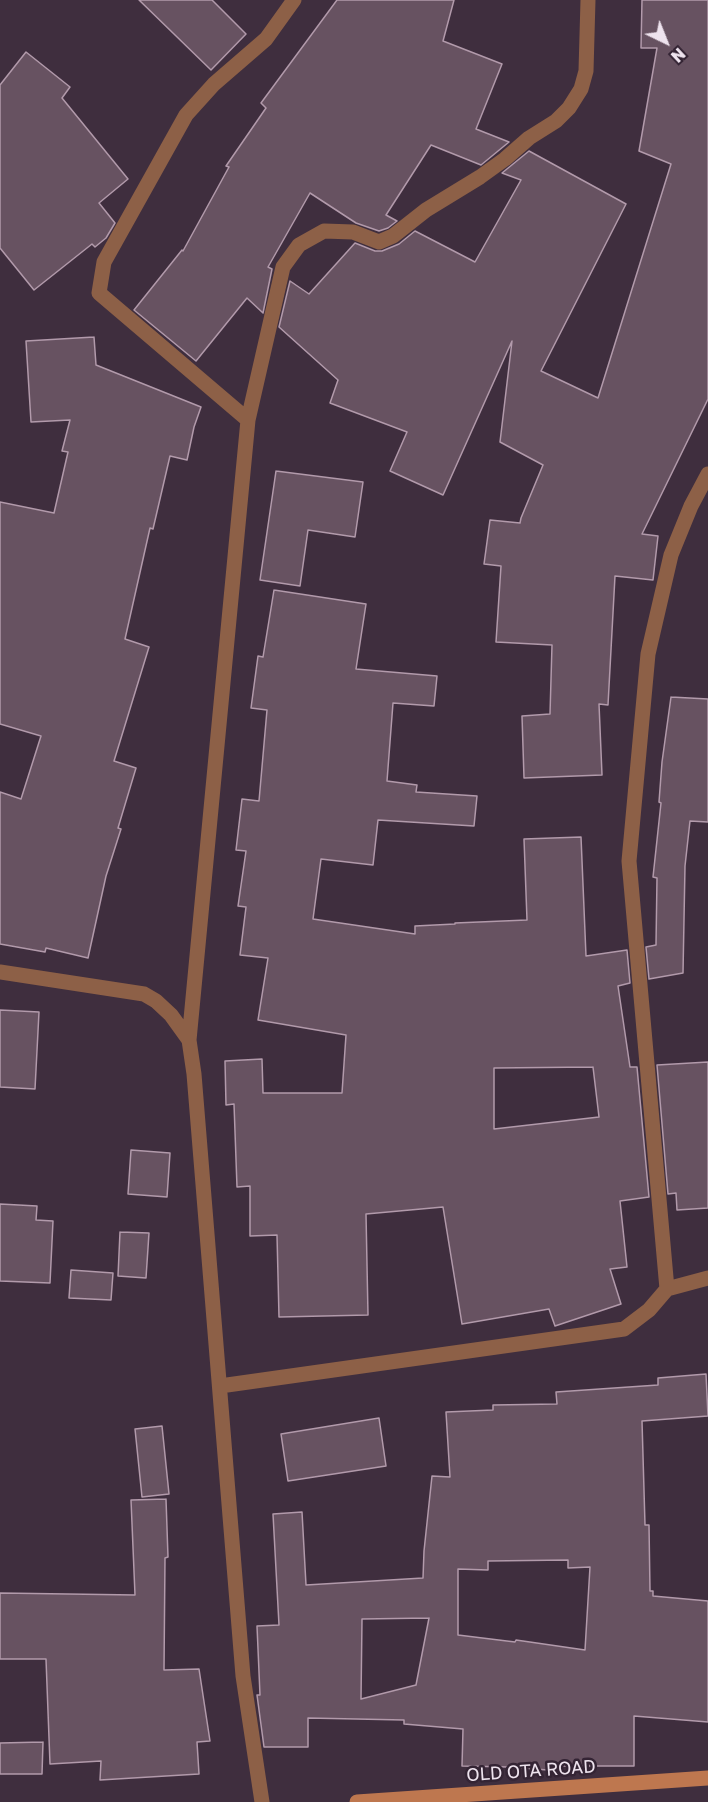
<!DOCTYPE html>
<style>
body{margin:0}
#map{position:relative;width:708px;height:1802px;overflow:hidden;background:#3f2e3e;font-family:"Golos Text",sans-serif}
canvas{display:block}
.north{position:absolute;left:636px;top:12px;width:60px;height:60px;-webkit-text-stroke:4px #342434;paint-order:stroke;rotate:137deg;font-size:16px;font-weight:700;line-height:24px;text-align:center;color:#eee3ee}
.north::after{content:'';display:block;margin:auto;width:21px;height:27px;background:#eee3ee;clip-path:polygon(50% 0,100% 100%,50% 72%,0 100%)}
</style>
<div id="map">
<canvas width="708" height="1802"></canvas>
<div class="north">N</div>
</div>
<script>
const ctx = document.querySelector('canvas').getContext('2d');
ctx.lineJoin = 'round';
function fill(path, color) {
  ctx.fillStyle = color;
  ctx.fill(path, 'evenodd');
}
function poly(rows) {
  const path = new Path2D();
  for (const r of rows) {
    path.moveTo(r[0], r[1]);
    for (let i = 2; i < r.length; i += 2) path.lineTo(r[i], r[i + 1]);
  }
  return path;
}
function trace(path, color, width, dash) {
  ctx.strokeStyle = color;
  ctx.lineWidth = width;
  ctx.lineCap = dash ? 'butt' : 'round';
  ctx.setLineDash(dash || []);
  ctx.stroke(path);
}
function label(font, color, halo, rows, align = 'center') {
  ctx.font = font + ' "Golos Text",sans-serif';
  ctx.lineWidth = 5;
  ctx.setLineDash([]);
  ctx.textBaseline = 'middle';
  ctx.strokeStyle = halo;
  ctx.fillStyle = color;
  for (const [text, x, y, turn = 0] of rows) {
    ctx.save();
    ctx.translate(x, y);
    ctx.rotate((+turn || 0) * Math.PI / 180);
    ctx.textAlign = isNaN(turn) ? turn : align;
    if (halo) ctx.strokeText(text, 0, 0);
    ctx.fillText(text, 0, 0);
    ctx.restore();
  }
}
const building = poly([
 [139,0,212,0,246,34,211,70,139,0],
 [337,0,454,0,443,41,502,64,476,129,509,142,481,165,431,145,386,215,397,221,388,228,379,231,356,223,310,193,268,267,272,269,263,313,247,298,196,361,134,310,182,250,183,251,229,167,226,166,266,108,261,103,337,0],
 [642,0,708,0,708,399,642,534,658,536,653,580,615,576,608,705,599,704,602,775,524,778,522,716,550,714,552,645,496,642,501,566,484,564,490,520,520,523,521,518,543,465,500,442,512,341,443,495,390,471,407,432,330,403,338,380,279,327,290,281,309,294,355,243,375,251,382,251,399,244,415,231,475,262,521,180,502,173,529,151,626,204,541,371,598,398,671,164,639,151,657,48,641,48,642,0],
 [26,52,70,87,62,98,128,179,99,203,115,223,106,238,95,247,92,244,34,290,0,248,0,85,26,52],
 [94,337,96,365,201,407,194,427,187,460,170,456,153,529,150,528,125,639,149,647,114,761,136,768,118,828,121,829,106,876,88,958,46,948,45,952,0,944,0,792,21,799,41,736,0,724,0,502,54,513,68,452,62,451,70,420,31,422,26,341,94,337],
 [276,471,363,482,355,537,308,530,300,586,260,580,276,471],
 [274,590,366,604,356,669,437,676,434,706,393,703,387,781,417,785,416,792,477,796,474,826,378,820,373,865,321,859,313,919,415,934,415,926,455,924,455,923,527,920,524,839,581,837,586,956,627,950,630,983,618,986,630,1067,637,1067,649,1197,620,1201,627,1267,610,1269,621,1304,555,1326,549,1309,462,1324,443,1207,366,1214,368,1315,279,1317,277,1235,250,1236,250,1186,237,1187,234,1104,226,1105,225,1061,262,1059,263,1093,342,1093,346,1035,258,1020,268,958,240,955,246,907,238,906,246,851,236,850,242,799,259,801,267,710,251,708,258,656,263,657,274,590],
 [593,1067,599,1117,494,1129,494,1068,593,1067],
 [671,697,708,699,708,822,690,821,685,866,683,973,649,979,646,947,656,945,657,878,653,877,661,803,659,802,662,762,671,697],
 [0,1010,39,1012,35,1089,0,1087,0,1010],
 [708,1062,708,1208,677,1210,676,1193,668,1194,657,1065,708,1062],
 [131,1150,170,1153,167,1197,128,1194,131,1150],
 [0,1204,37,1206,36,1220,53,1221,50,1283,0,1281,0,1204],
 [120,1232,149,1233,146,1278,118,1276,120,1232],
 [71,1270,113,1273,111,1300,69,1298,71,1270],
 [706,1374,708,1416,642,1421,645,1525,649,1525,650,1591,653,1591,653,1596,708,1601,708,1722,634,1716,634,1766,561,1766,561,1771,508,1767,462,1766,463,1729,404,1724,404,1720,308,1718,308,1747,264,1747,257,1695,260,1695,257,1626,279,1625,273,1514,302,1512,306,1585,423,1578,424,1551,432,1476,450,1477,446,1412,493,1410,493,1405,557,1404,556,1392,658,1385,658,1378,706,1374],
 [568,1560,568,1568,590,1567,585,1650,516,1640,515,1642,458,1635,458,1569,488,1570,488,1561,568,1560],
 [429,1618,416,1685,361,1699,362,1619,429,1618],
 [379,1418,386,1466,288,1481,281,1434,379,1418],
 [162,1426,169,1494,142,1497,135,1429,162,1426],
 [166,1499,168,1557,165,1558,164,1670,199,1669,210,1741,197,1742,199,1774,100,1780,101,1761,50,1764,46,1659,0,1659,0,1593,135,1595,131,1500,166,1499],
 [43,1742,42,1774,0,1774,0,1743,43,1742]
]);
fill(building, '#675261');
trace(building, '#b29aab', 1.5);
trace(poly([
 [248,420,99,293,104,262,186,115,214,84,266,39,294,0],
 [0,972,144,994,156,1001,171,1015,189,1040,194,1074,243,1676,262,1802],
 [189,1040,248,420,283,267,299,245,324,231,353,232,379,242,393,236,426,210,480,177,505,159,529,138,556,121,569,108,581,89,586,71,588,0],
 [667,1289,629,861,648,654,671,555,691,506,708,474],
 [220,1386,624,1329,649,1310,667,1289,708,1278]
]), '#8d6047', 15);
trace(poly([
 [357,1802,708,1778]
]), '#be774f', 15);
label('18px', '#eee3ee', '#342434', [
 ["OLD OTA ROAD",531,1771,-4]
]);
</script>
